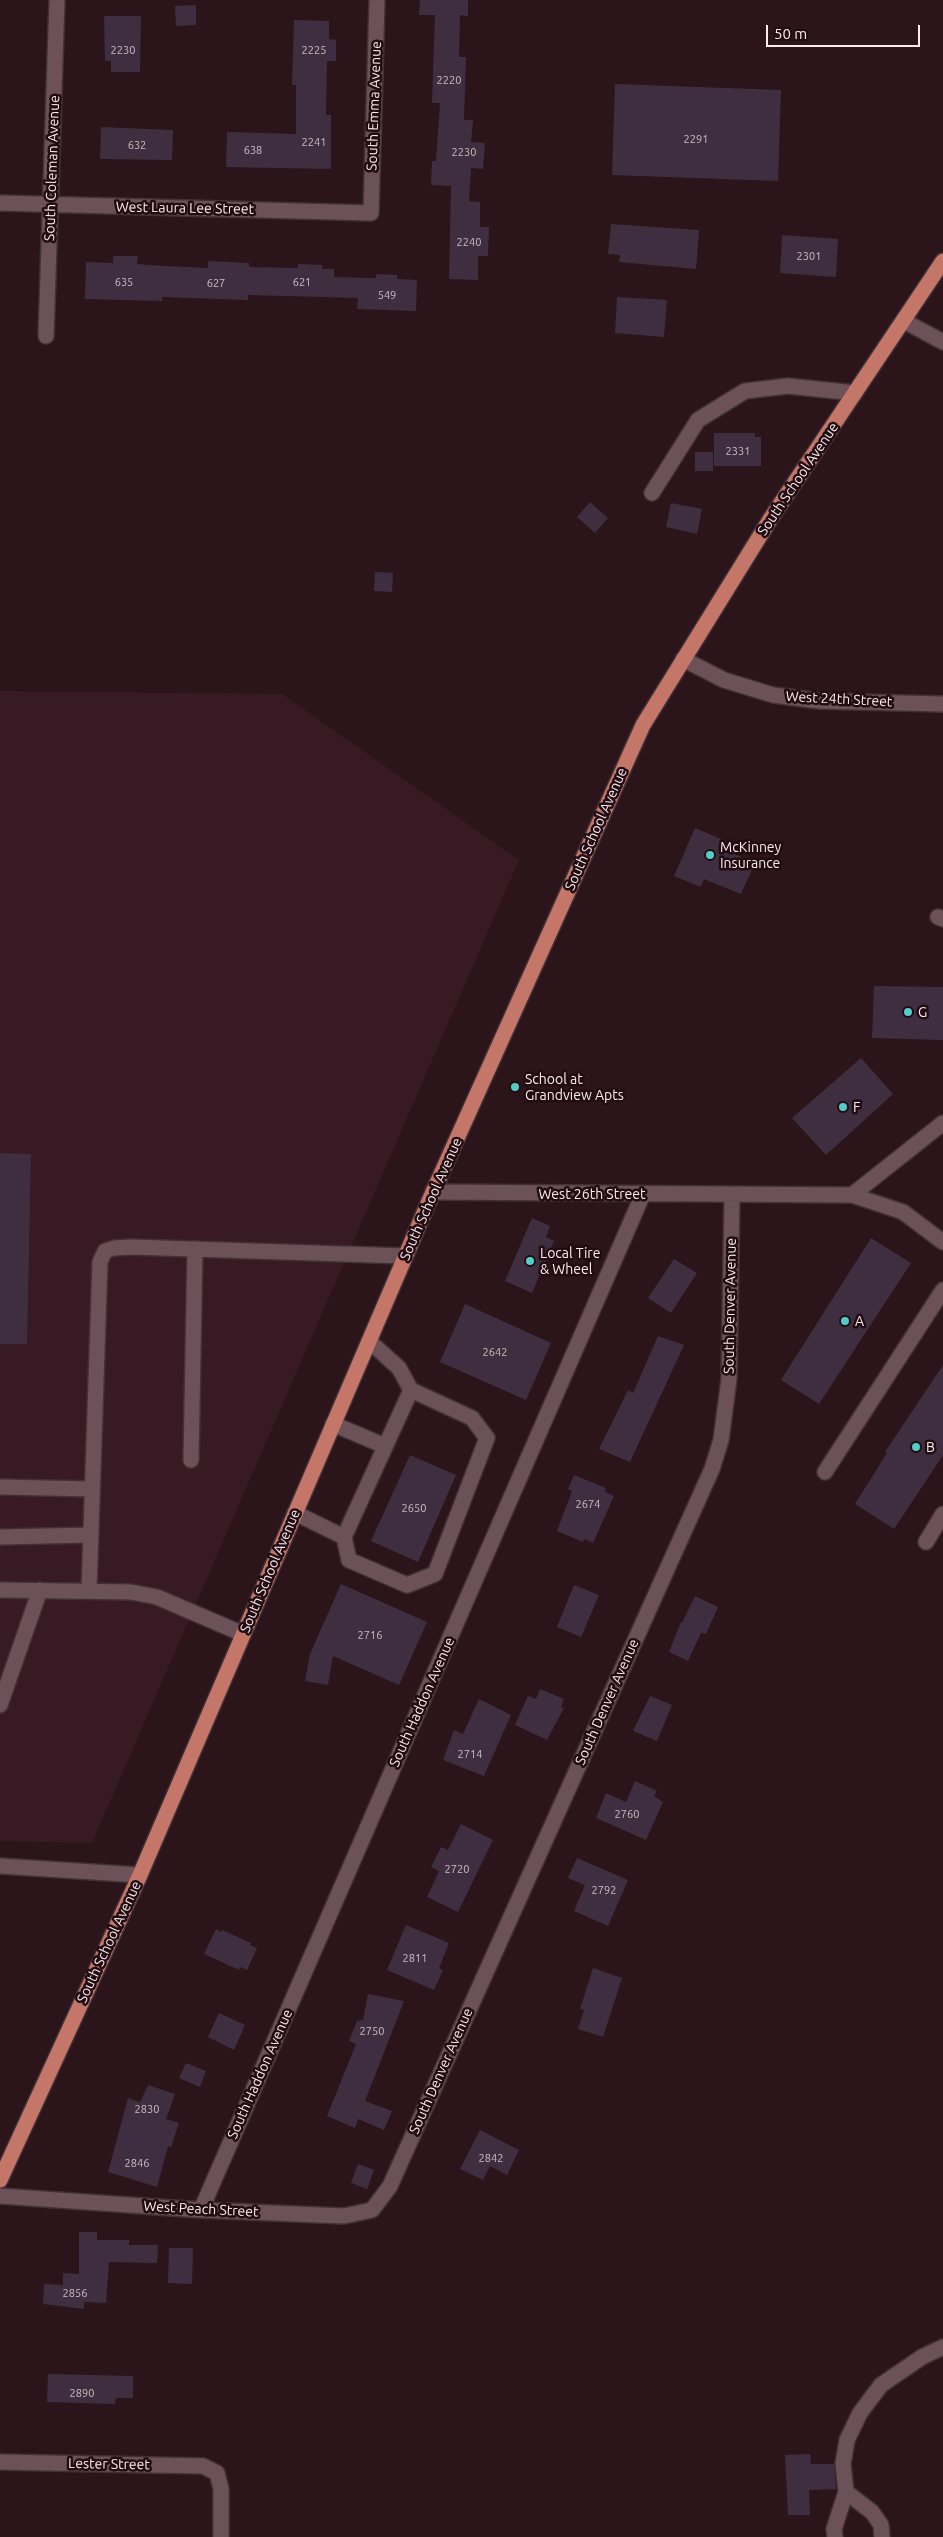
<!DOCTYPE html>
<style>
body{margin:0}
#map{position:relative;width:943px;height:2537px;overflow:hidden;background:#2b151b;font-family:Ubuntu,sans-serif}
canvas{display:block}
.scale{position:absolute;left:766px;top:25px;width:154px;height:22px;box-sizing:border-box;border:2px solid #fcebef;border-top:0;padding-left:6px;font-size:15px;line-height:18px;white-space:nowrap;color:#fcebef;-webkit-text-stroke:4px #210c12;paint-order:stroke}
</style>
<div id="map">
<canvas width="943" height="2537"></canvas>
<div class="scale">50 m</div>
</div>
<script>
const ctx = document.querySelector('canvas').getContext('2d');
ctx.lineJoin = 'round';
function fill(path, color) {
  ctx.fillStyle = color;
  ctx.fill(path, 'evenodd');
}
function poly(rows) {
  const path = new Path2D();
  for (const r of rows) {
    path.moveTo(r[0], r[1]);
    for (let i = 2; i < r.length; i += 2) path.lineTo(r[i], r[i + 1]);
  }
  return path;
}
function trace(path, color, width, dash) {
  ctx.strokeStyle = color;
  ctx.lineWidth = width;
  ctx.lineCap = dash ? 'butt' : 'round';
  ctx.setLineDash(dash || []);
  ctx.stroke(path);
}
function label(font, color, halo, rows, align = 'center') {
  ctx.font = font + ' Ubuntu,sans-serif';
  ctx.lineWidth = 5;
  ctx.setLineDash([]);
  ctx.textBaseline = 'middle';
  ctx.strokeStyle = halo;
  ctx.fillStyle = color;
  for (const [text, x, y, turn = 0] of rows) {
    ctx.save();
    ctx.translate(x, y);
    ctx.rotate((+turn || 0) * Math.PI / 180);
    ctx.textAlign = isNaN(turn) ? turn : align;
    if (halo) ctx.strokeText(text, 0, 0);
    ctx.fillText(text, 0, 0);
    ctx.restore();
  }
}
fill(poly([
 [0,691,282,694,519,860,92,1843,0,1841]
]), '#371a23');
fill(poly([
 [420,0,468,0,468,16,460,15,459,57,466,57,464,120,473,120,471,142,485,143,483,169,471,168,469,201,480,202,480,227,489,227,488,256,478,256,478,280,449,279,451,186,431,185,432,161,436,161,440,103,432,103,435,15,419,15],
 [196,5,196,25,176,26,175,6],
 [104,16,141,16,140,72,111,72,111,61,105,61],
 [294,20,329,21,329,39,336,40,336,61,327,61,326,115,331,115,331,169,226,167,227,132,296,134,296,85,292,85],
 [615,84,781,90,778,181,612,175],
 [101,127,173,130,172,160,100,159],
 [611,224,699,230,696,269,619,262,620,255,608,254],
 [782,235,838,239,836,277,780,273],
 [113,256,138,256,137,264,163,266,208,268,208,261,249,263,249,267,298,268,298,264,322,265,322,269,334,269,334,277,376,278,376,274,397,275,397,279,417,280,416,311,357,309,358,298,248,295,248,300,162,297,162,301,85,299,86,262,113,263],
 [617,297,667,300,664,337,615,333],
 [714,433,755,433,755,437,761,437,761,466,714,466],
 [695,452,713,452,713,471,695,471],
 [590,502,608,518,595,533,577,517],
 [671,503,702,509,697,534,666,527],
 [375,572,393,573,392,592,374,591],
 [695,828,721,839,718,847,755,863,741,894,704,879,701,887,674,876],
 [874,986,943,987,943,1040,872,1038],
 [861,1058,893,1094,826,1155,792,1118],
 [0,1153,31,1154,27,1344,0,1344],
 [532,1218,550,1226,546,1237,554,1241,532,1293,505,1281],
 [871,1238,911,1263,819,1404,781,1380],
 [674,1259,697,1273,671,1313,648,1298],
 [465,1304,551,1343,526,1400,440,1362],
 [658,1336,684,1345,630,1462,599,1449,628,1390,633,1393],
 [943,1365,943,1455,894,1529,855,1504,887,1453,885,1452],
 [410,1455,456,1475,418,1562,371,1541],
 [574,1475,606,1488,605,1492,614,1496,593,1543,584,1539,583,1542,557,1531,572,1491,568,1489],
 [341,1584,427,1622,399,1685,333,1656,328,1685,305,1681,310,1654],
 [574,1585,599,1595,581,1637,557,1627],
 [695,1596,718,1607,706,1634,701,1633,688,1661,669,1652,681,1622,682,1623],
 [540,1689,564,1699,561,1707,564,1708,547,1740,515,1725,528,1696,536,1699],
 [650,1696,672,1705,657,1741,633,1731],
 [479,1699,511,1715,484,1776,443,1760,454,1730,463,1734],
 [635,1781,657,1791,654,1796,663,1802,646,1840,596,1818,606,1793,626,1802],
 [461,1824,493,1840,458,1912,427,1897,439,1871,431,1867,441,1847,448,1850],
 [577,1858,628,1880,608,1926,574,1911,585,1885,568,1878],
 [406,1925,449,1943,439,1968,443,1970,434,1990,387,1970],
 [216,1929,221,1932,222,1930,251,1943,250,1945,257,1948,247,1970,240,1967,239,1970,204,1954],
 [593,1968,622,1978,603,2037,578,2029,584,2010,580,2009],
 [368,1994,404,2001,365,2101,392,2111,384,2130,358,2119,355,2128,327,2116,356,2044,349,2041,357,2021,363,2020],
 [219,2013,245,2025,234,2050,208,2037],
 [186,2063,206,2071,200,2087,179,2078],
 [148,2085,175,2094,166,2119,179,2123,171,2147,168,2146,157,2187,108,2172,128,2098,140,2102],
 [480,2130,519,2150,507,2175,490,2166,483,2180,460,2169],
 [358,2164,374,2170,367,2189,351,2183],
 [79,2232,97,2232,97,2240,129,2240,129,2245,158,2245,157,2263,109,2262,106,2303,84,2302,84,2309,43,2304,44,2284,63,2285,63,2273,79,2274],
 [169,2248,193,2248,192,2284,168,2283],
 [48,2374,133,2376,133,2398,116,2398,115,2404,47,2402],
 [810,2454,811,2464,834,2464,836,2489,809,2490,810,2515,788,2515,785,2455]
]), '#3f2e3f');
const minor = poly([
 [0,203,371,213,377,0],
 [904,321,943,342],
 [46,336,57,0],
 [652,493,698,420,745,391,788,386,855,393],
 [683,659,724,680,773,695,819,701,943,704],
 [938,917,943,919],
 [433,1192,852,1195,943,1123],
 [852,1195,903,1212,943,1242],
 [333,1424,385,1446],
 [191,1460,195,1249],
 [825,1472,943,1290],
 [0,1487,92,1489],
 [295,1513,344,1537,349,1560,407,1585,435,1574,487,1438,472,1418,411,1390,399,1368,369,1341],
 [0,1537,91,1535],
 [344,1537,411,1390],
 [926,1542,943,1514],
 [0,1590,131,1592,157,1597,243,1634],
 [89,1591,100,1262,105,1251,114,1248,131,1247,405,1256],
 [0,1705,40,1590],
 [0,1866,140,1875],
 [0,2196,201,2210,344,2216,372,2210,390,2186,712,1469,721,1440,729,1379,732,1195],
 [201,2210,643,1194],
 [0,2462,203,2466,217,2473,221,2489,221,2537],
 [846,2492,872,2512,881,2525,882,2537],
 [835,2537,834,2529,846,2492,843,2464,847,2440,860,2413,881,2385,922,2357,943,2347]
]);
const major = poly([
 [0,2180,140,1875,433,1192,643,725,771,518,943,261]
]);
trace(minor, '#413135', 18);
trace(major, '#413135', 18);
trace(minor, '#6c5158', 15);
trace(major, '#c47769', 15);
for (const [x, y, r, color] of [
 [710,855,5,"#54cdc8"],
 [908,1012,5,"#54cdc8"],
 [515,1087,5,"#54cdc8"],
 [843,1107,5,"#54cdc8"],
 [530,1261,5,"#54cdc8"],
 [845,1321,5,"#54cdc8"],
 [916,1447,5,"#54cdc8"]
]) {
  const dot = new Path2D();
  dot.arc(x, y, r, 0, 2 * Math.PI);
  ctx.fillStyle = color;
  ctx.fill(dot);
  trace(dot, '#210c12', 2);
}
label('11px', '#cdbcc3', null, [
 ["2230",123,50],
 ["2225",314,50],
 ["2220",449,80],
 ["2291",696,139],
 ["2241",314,142],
 ["632",137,145],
 ["638",253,150],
 ["2230",464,152],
 ["2240",469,242],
 ["2301",809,256],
 ["635",124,282],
 ["621",302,282],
 ["627",216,283],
 ["549",387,295],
 ["2331",738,451],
 ["2642",495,1352],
 ["2674",588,1504],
 ["2650",414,1508],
 ["2716",370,1635],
 ["2714",470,1754],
 ["2760",627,1814],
 ["2720",457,1869],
 ["2792",604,1890],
 ["2811",415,1958],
 ["2750",372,2031],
 ["2830",147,2109],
 ["2842",491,2158],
 ["2846",137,2163],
 ["2856",75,2293],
 ["2890",82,2393]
]);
label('14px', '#fcebef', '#210c12', [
 ["South Emma Avenue",374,106,-88],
 ["South Coleman Avenue",52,168,-88],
 ["West Laura Lee Street",185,208,1],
 ["South School Avenue",798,479,-56],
 ["West 24th Street",839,699,3],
 ["South School Avenue",596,829,-66],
 ["West 26th Street",592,1194],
 ["South School Avenue",431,1199,-66],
 ["South Denver Avenue",730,1306,-89],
 ["South School Avenue",270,1571,-67],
 ["South Haddon Avenue",422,1702,-66],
 ["South Denver Avenue",607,1702,-66],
 ["South School Avenue",109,1942,-65],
 ["South Denver Avenue",441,2071,-66],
 ["South Haddon Avenue",260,2074,-66],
 ["West Peach Street",201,2209,3],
 ["Lester Street",109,2464,1]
]);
label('14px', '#fcebef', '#210c12', [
 ["McKinney",720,847],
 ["Insurance",720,863],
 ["G",918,1012],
 ["School at",525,1079],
 ["Grandview Apts",525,1095],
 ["F",853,1107],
 ["Local Tire",540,1253],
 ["& Wheel",540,1269],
 ["A",855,1321],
 ["B",926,1447]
], 'left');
</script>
